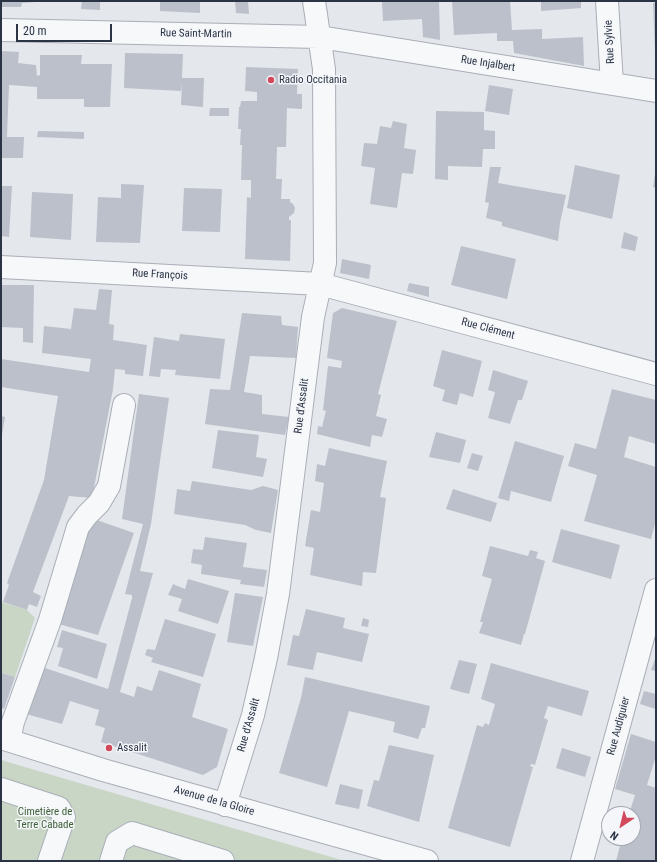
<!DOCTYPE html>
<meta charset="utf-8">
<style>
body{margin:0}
#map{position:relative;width:657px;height:862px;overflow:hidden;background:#e4e7ec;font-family:"Roboto Condensed",sans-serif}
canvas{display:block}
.frame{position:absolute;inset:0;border:2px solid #2b3445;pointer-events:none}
.north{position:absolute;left:601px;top:806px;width:40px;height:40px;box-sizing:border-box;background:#f4f6f9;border:1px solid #a4a8b1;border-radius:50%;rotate:215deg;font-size:11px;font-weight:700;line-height:16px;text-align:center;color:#2b3445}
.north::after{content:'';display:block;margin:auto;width:14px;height:18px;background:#d1495b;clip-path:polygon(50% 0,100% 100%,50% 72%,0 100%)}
.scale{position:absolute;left:16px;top:24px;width:96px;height:18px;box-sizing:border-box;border:2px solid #2b3445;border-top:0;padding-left:5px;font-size:12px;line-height:14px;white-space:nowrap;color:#2b3445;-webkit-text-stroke:3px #f4f6f9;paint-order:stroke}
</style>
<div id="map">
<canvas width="657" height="862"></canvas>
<div class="frame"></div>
<div class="north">N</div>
<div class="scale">20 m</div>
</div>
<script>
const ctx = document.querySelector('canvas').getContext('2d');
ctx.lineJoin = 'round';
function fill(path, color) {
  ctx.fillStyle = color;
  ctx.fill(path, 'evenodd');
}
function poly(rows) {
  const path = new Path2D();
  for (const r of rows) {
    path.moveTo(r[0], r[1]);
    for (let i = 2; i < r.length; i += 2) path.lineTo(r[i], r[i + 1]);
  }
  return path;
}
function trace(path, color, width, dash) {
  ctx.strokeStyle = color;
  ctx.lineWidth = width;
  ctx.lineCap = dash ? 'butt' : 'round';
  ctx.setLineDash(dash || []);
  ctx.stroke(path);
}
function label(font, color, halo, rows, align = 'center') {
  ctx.font = font + ' "Roboto Condensed",sans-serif';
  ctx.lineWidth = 3;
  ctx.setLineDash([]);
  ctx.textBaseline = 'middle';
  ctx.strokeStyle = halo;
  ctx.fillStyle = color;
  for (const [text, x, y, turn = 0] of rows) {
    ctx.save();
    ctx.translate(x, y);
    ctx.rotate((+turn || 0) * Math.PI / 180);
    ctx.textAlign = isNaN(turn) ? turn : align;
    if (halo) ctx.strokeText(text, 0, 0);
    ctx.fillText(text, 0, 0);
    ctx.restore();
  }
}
fill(poly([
 [1,602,27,610,35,618,15,677,1,673],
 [1,760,345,861,1,861]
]), '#c9d6c5');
fill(poly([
 [2,1,36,1,36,2,22,3,21,7,2,7],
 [82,1,100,1,100,10,81,9],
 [160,1,200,1,200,13,160,11],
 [235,1,248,1,249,14,236,13],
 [382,1,439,1,440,40,423,37,422,19,383,21],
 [452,1,510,1,512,30,542,29,542,39,583,37,584,66,514,53,513,41,497,41,497,33,454,35],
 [541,1,581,1,581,8,541,11],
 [653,3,656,3,656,51,655,51],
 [1,51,19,52,18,63,36,65,37,76,40,75,40,55,82,55,81,64,112,64,110,107,84,107,84,99,37,99,37,87,9,85,7,137,24,137,23,158,1,158],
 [125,53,183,54,182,78,204,78,203,107,181,105,182,83,181,91,124,88],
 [246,67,298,69,297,94,302,94,302,109,287,108,286,147,277,147,276,179,282,179,281,199,290,199,290,202,293,204,295,208,294,213,289,217,289,220,291,220,290,261,245,259,247,197,251,198,251,180,241,180,242,145,240,145,241,129,238,129,239,107,240,107,241,101,257,101,257,92,245,91],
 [489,85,513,89,509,115,485,111],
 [210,108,229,108,229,116,209,116],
 [436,111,484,112,484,130,495,131,495,149,483,149,482,167,448,166,448,180,435,179],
 [393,121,407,124,404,148,416,150,413,174,402,173,397,208,370,204,375,168,361,166,364,143,377,144,380,126,391,128],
 [38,131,84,132,84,139,37,137],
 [575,165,620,175,612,219,567,208],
 [490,167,501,167,498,183,566,195,560,223,558,241,502,226,502,222,486,218,489,203,485,202],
 [655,174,656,174,656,188,653,187],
 [121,184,144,185,140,243,96,242,98,197,121,198],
 [1,186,12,186,9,237,1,236],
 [184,188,222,189,220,232,182,231],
 [32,192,73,194,71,240,30,237],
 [624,232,638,237,635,251,621,248],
 [461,246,516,259,507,299,451,285],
 [342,259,371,265,369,279,340,273],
 [409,283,429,287,429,297,407,291],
 [1,285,34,285,33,343,23,342,23,328,1,327],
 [99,289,112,290,109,324,114,325,113,340,147,345,143,376,125,374,125,370,115,369,113,389,92,498,69,496,33,592,41,596,37,607,29,604,27,610,3,602,9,585,7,583,44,480,58,396,1,387,1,359,89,372,91,359,42,353,44,326,71,329,74,308,96,310],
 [342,308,397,321,378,394,381,395,376,416,387,419,382,437,372,435,370,447,317,434,318,426,322,427,326,411,323,410,328,366,341,368,342,361,327,358,333,313],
 [242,313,281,316,282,325,298,327,296,358,250,356,244,392,262,395,262,414,289,417,285,435,205,424,210,389,230,390],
 [180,334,225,339,220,379,175,375,176,370,161,369,160,377,149,376,154,337,179,341],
 [442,350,482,361,473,397,460,393,457,405,442,401,445,390,433,386],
 [493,370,528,381,522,400,518,400,510,424,488,418,495,392,488,390],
 [612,389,656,400,656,444,629,436,624,457,656,467,656,520,651,539,584,521,597,475,568,466,575,443,596,449],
 [139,394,169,398,151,524,140,571,153,573,120,692,134,697,137,686,152,691,159,670,201,684,192,717,228,729,217,767,203,775,101,742,105,728,95,725,99,710,70,701,62,724,26,714,42,667,108,689,132,598,132,595,125,594,143,524,122,519],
 [1,416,5,417,2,435,1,435],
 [218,430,259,435,256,457,267,459,263,477,212,468],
 [436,432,466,440,460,463,429,457],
 [515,441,564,456,551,502,511,491,509,501,498,498],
 [329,448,387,461,380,497,386,498,376,573,363,572,362,586,310,575,314,548,305,546,311,510,320,512,324,483,315,481,317,464,325,466],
 [472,453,483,456,478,471,467,468],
 [192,481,251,490,263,486,278,490,271,533,256,530,245,525,174,514,177,489,190,491],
 [453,489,497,503,491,522,446,509],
 [91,518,134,533,98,635,55,623],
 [561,529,620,545,611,579,552,562],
 [205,537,247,543,243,567,267,570,264,587,240,584,241,580,201,574,202,565,191,563,193,549,203,550],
 [490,546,528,556,530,550,538,552,536,558,545,561,525,634,524,634,521,645,479,633,483,622,480,622,492,579,482,576],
 [188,579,229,591,218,624,178,611,182,599,168,595,173,584,185,589],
 [235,593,263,597,253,646,227,642],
 [306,609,345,618,343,628,369,634,362,662,317,652,313,670,287,665,293,635,299,636],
 [363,618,369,620,368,627,361,626],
 [165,619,216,634,203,677,151,662,153,658,145,655,147,649,155,650],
 [62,630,107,644,97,679,58,666,63,648,57,647],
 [656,656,656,671,651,670],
 [459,660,477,664,469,694,450,689],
 [491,663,589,691,582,716,548,706,544,718,548,720,535,765,531,764,530,766,533,767,510,847,448,828,477,725,483,727,485,723,489,725,495,704,481,699],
 [1,673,15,677,4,709,1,708],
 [305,677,430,706,425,728,422,728,418,739,393,732,395,722,349,711,327,787,279,773,301,698],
 [644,691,656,694,656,709,640,704],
 [631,734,656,742,656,756,647,785,656,788,656,861,616,861,622,838,633,838,633,814,629,814,635,795,615,789],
 [389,745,434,755,419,822,367,806,374,780,379,781],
 [562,748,591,757,585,777,556,768],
 [340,784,363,790,359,809,335,804]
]), '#bbc0ca');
const minor = poly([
 [607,1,612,84],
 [1,30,320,37,656,91],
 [1,267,320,284,656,374],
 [1,738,103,770,427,861],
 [9,740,13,722,50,620,78,527,87,515,99,503,109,486,124,405],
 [1,789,59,808,64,817,49,861],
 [225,805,253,715,266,658,278,594,313,317,325,263,324,69,314,1],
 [111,861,117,842,132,833,223,861],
 [582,861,656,590]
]);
trace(minor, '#a9aeb7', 24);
trace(minor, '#f7f8fa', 22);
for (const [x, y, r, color] of [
 [271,80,4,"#d1495b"],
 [109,748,4,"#d1495b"]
]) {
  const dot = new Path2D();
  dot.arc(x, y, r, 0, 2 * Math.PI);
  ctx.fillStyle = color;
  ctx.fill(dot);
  trace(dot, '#f4f6f9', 1.5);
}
label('11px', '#2b3445', '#f4f6f9', [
 ["Rue Saint-Martin",196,34,1],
 ["Rue Sylvie",610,42,-93],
 ["Rue Injalbert",488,64,9],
 ["Rue François",160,275,3],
 ["Rue Clément",488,329,15],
 ["Rue d'Assalit",302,406,-83],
 ["Rue d'Assalit",249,725,-74],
 ["Rue Audiguier",619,726,-75],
 ["Avenue de la Gloire",214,801,16]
]);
label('11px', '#2b3445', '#f4f6f9', [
 ["Radio Occitania",279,80],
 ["Assalit",117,748]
], 'left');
label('11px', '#3f6138', '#f4f6f9', [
 ["Cimetière de",45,812],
 ["Terre Cabade",45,825]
]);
</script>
